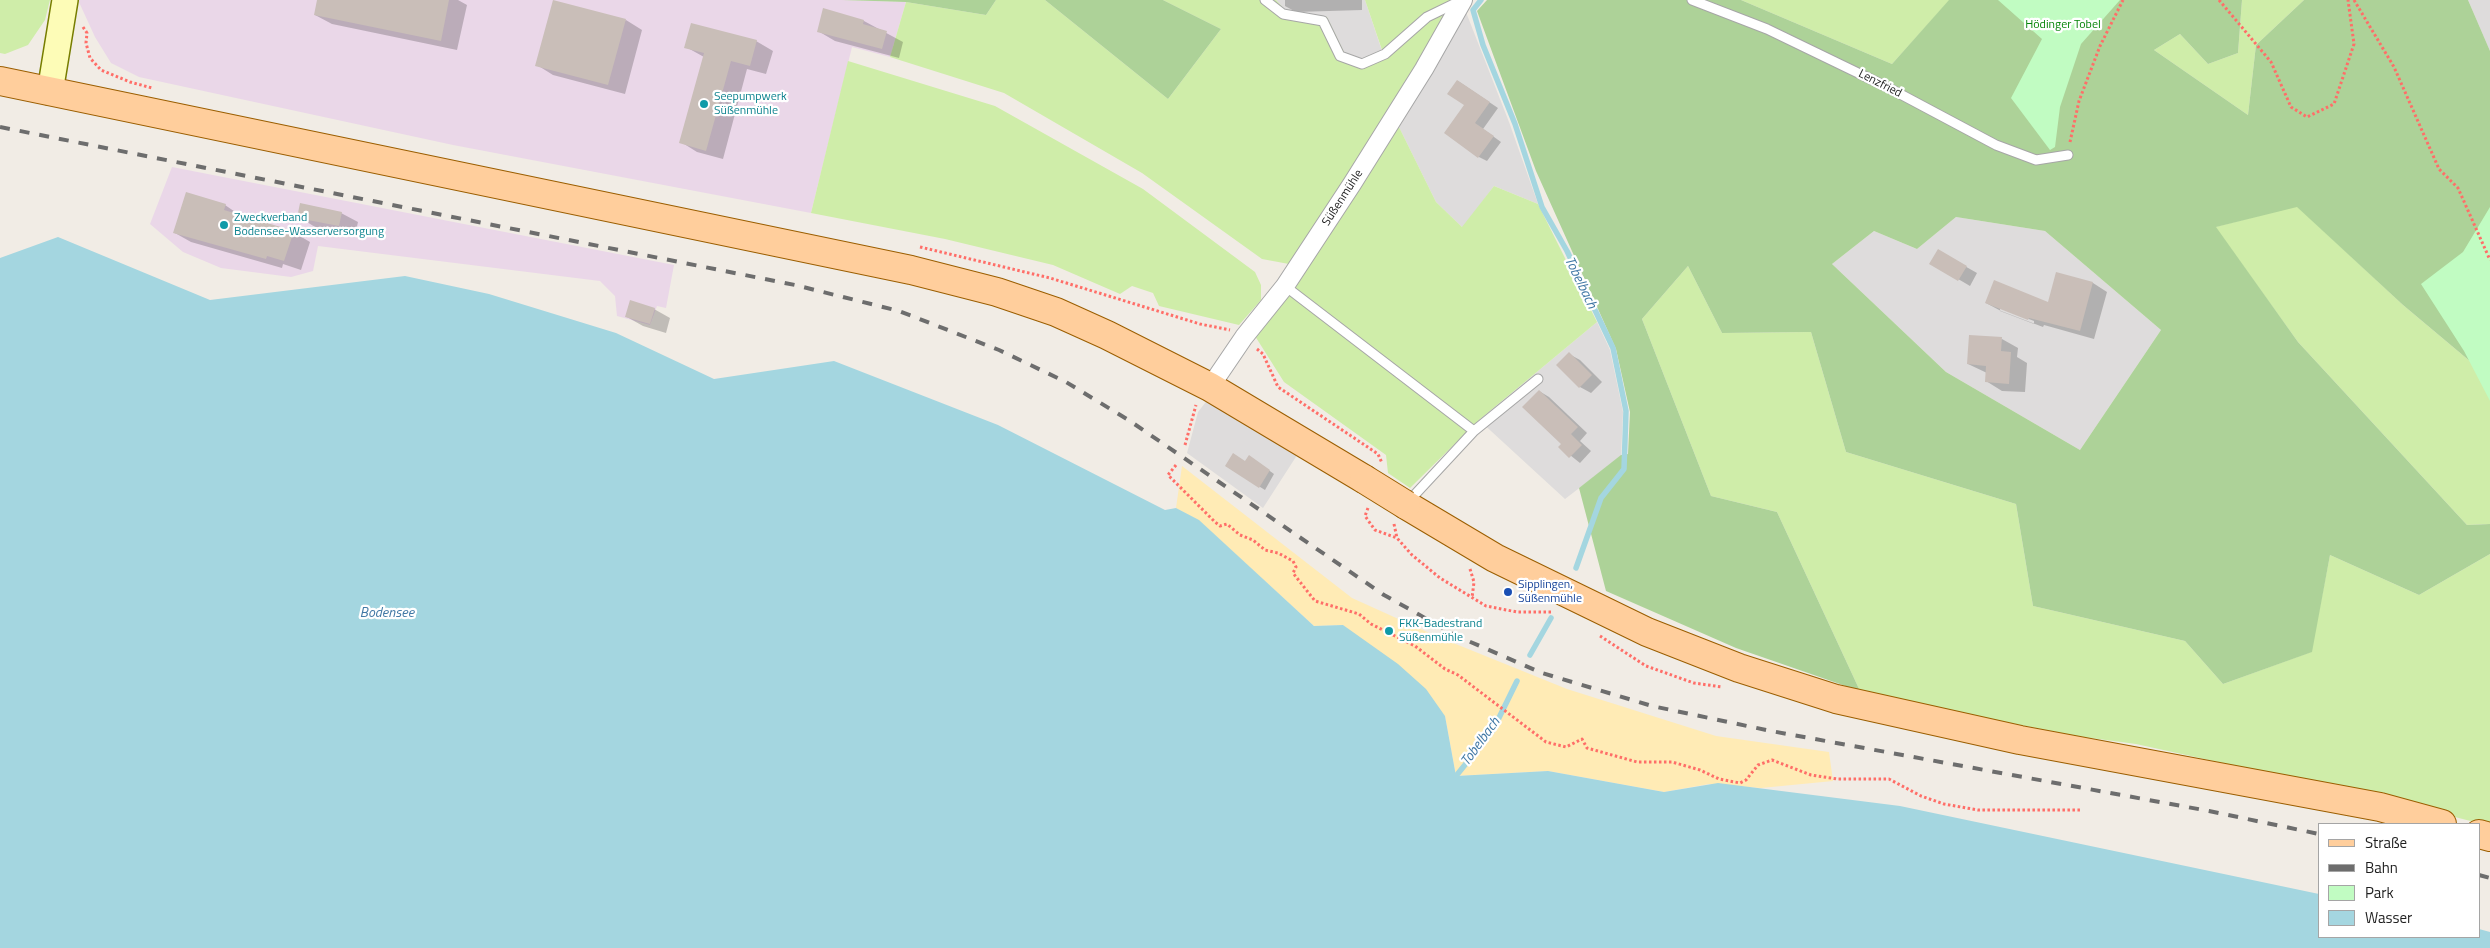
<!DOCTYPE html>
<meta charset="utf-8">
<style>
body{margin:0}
#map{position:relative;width:2490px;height:948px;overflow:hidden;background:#f1ece5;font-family:"Titillium Web",sans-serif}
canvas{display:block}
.legend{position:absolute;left:2318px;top:823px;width:162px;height:115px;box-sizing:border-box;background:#fff;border:1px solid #a5a5a5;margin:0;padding:6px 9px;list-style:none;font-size:15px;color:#1f1f1f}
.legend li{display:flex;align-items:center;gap:10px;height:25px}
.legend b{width:25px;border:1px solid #a5a5a5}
</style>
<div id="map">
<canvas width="2490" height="948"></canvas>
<ul class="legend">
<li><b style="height:6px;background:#ffce9c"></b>Straße</li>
<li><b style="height:6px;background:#6d6d6d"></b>Bahn</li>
<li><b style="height:14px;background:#c1fcc2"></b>Park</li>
<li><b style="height:14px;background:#a4d6e0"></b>Wasser</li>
</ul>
</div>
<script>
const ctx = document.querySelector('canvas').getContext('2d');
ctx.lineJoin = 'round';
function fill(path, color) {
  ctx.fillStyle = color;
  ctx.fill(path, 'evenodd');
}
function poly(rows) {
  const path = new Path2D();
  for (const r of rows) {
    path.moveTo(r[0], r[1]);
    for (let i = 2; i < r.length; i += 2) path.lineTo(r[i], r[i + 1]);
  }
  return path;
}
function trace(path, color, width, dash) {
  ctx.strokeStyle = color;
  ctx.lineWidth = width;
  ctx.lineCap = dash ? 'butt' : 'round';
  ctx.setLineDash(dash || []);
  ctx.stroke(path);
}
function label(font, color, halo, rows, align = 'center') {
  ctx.font = font + ' "Titillium Web",sans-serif';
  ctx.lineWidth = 4.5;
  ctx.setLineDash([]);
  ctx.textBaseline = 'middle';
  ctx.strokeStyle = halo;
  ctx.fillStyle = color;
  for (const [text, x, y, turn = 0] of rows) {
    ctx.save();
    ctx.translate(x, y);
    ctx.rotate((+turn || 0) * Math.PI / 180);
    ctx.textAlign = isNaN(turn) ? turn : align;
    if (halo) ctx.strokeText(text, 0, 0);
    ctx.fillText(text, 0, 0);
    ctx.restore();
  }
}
fill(poly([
 [1276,0,1365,0,1382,51,1361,59,1344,52,1327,17,1287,12],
 [2468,0,2490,0,2490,51],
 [1464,7,1509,122,1538,204,1494,186,1463,228,1436,202,1397,123],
 [1956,217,2045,231,2161,330,2080,450,1946,372,1832,264,1874,231,1917,249],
 [1597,322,1610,350,1623,412,1621,456,1565,499,1479,420],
 [1212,394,1301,449,1263,508,1187,453,1198,412]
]), '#dedcdc');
fill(poly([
 [78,0,842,0,906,2,890,57,852,47,811,213,453,145,139,77,111,63,95,37],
 [172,167,674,265,666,308,657,306,650,325,617,316,615,296,600,281,318,246,313,271,291,277,221,268,183,252,150,224]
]), '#ead7e8');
fill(poly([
 [0,0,50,0,45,20,28,45,5,54,0,53],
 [996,0,1045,0,1168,99,1221,29,1163,0,1276,0,1287,12,1327,17,1344,52,1361,59,1382,50,1365,0,1457,0,1404,90,1289,264,1262,259,1142,173,1004,93,890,57,906,2,986,15],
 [1741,0,1949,0,1949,1,1892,64],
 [2242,0,2304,0,2256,45,2248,115,2154,50,2180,34,2208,64,2238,53],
 [848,61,995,106,1143,189,1255,272,1261,285,1261,300,1239,325,1159,306,1153,293,1132,286,1120,294,1053,265,945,239,811,213],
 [1397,123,1436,202,1462,227,1494,186,1538,204,1597,322,1479,420,1410,488,1388,473,1386,455,1284,382,1255,336],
 [2297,206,2403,305,2490,378,2490,524,2467,525,2298,342,2215,227],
 [1688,266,1722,333,1811,332,1846,452,2016,504,2033,606,2185,641,2223,684,2311,652,2330,555,2419,595,2490,554,2490,826,2373,796,2136,744,2076,736,1915,704,1860,691,1777,512,1711,496,1642,319]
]), '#cfeda9');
fill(poly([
 [842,0,996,0,986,15,906,2],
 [1045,0,1163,0,1221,29,1168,99],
 [1487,0,1741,0,1892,64,1949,0,2242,0,2238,53,2208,64,2180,34,2154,50,2248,115,2256,45,2304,0,2468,0,2490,51,2490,378,2403,305,2297,207,2216,227,2298,342,2467,525,2490,524,2490,554,2419,595,2330,555,2312,652,2223,684,2185,641,2033,606,2016,504,1846,452,1811,332,1722,333,1688,266,1642,319,1711,496,1777,512,1860,691,1736,648,1606,591,1579,488,1621,455,1628,454,1630,412,1616,349,1536,171,1477,11],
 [1956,217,2045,231,2161,330,2080,450,1946,372,1832,264,1874,231,1917,249]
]), '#add298');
fill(poly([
 [1182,466,1352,598,1436,636,1567,689,1716,736,1829,752,1833,781,1761,788,1709,784,1664,792,1548,771,1456,776,1445,716,1343,625,1314,626,1199,521,1176,508]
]), '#ffebb5');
fill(poly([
 [1998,0,2120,0,2081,44,2060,107,2055,147,2050,150,2011,98,2042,39],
 [2490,207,2490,401,2464,351,2421,284,2463,252]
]), '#c1fcc2');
fill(poly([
 [58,237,210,300,405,276,489,294,616,333,714,379,834,361,998,425,1165,510,1176,508,1199,520,1314,626,1343,625,1398,664,1426,689,1445,716,1456,776,1548,771,1664,792,1718,783,1900,806,2319,894,2319,937,2479,937,2479,929,2490,932,2490,948,0,948,0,258]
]), '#a4d6e0');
fill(poly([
 [318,0,458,0,467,5,457,50,332,24,315,15],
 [1285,0,1362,0,1362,10,1296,12,1285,6],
 [824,10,864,21,903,42,899,58,835,41,818,31],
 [626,20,642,30,625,94,553,75,537,65],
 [756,41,773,51,766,74,747,69,723,159,697,152,681,142,704,57,686,47],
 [1458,81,1498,108,1483,129,1501,142,1487,161,1479,157],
 [225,205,241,216,293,232,310,242,301,270,283,264,282,268,191,242,175,233],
 [341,213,358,222,355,235,315,227,299,217],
 [1938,251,1977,273,1970,286,1931,263],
 [2057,274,2093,283,2107,292,2094,339,2044,325,2043,327,2001,311,1986,303,2049,303],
 [2000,308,2034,321,2034,324,2000,311],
 [654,309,670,318,666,333,643,326,627,317],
 [2002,339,2018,348,2017,357,2027,363,2025,392,2002,391,1986,381,1987,373,1968,364],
 [1569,354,1580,360,1602,382,1591,393,1580,387],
 [1539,391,1549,397,1587,433,1580,441,1591,451,1580,463,1560,447,1563,443],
 [1249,456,1274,474,1265,490,1226,466,1245,462]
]), '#0003');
trace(poly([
 [1481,0,1473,10,1483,45,1515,124,1542,207,1567,251,1613,348,1626,411,1624,469,1601,498,1576,568],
 [1530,655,1551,618],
 [1456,776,1493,730,1517,681]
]), '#a4d6e0', 5.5);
fill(poly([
 [317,0,449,0,441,41,314,15],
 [553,0,626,19,608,85,535,66],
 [823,8,864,20,863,24,887,31,882,49,817,32],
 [691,23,757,40,750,66,731,61,706,151,679,143,704,53,684,48],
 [1457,80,1490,102,1475,123,1494,136,1478,158,1444,133,1464,105,1447,94],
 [186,192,226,204,224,210,294,231,284,261,267,256,266,259,173,233],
 [300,203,342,212,339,226,297,218],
 [1938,249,1967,266,1958,281,1929,264],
 [2056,272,2093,282,2080,331,2029,318,2028,320,1985,303,1994,280,2048,302],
 [630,300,655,308,650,324,625,317],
 [1969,335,2002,337,2001,351,2011,352,2009,384,1985,382,1986,366,1967,364],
 [1569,352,1592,375,1579,388,1556,365],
 [1539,390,1578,427,1571,434,1582,445,1569,458,1558,447,1561,444,1522,407],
 [1233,453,1245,461,1249,455,1270,470,1259,488,1225,466]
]), '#c9beb8');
const lane = poly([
 [1265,0,1283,14,1323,21,1340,56,1362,64,1385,54,1427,17,1460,1],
 [1692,0,1767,29,1887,87,1996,145,2036,160,2068,155],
 [1285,286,1474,431,1538,379],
 [1408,502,1474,431]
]);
const street = poly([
 [1210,387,1244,337,1285,286,1352,184,1424,69,1463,0]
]);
const secondary = poly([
 [50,92,65,0]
]);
const primary = poly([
 [0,81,911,270,997,292,1056,312,1107,335,1210,387,1364,479],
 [1406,505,1495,558,1647,632,1739,668,1836,699,2020,740,2380,807,2442,824],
 [2479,834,2490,837]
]);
trace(lane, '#a6a6a6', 11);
trace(street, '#a6a6a6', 20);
trace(secondary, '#777d00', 28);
trace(primary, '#9b5e00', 30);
trace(poly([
 [2219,0,2271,62,2291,107,2307,117,2334,104,2354,44,2348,0],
 [2354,0,2394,67,2439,169,2458,188,2490,260],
 [83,27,87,33,86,43,90,58,101,70,130,82,152,88],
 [2070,142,2079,101,2100,46,2123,0],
 [920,247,1050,278,1200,324,1230,330],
 [1257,349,1263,354,1278,387,1378,454,1382,463],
 [1185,445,1196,405],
 [1176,465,1168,475,1215,522,1220,526,1227,524,1240,535,1253,540,1265,550,1278,553,1293,561,1296,567,1293,573,1315,601,1359,614,1371,624,1415,646,1445,669,1458,675,1546,742,1566,747,1582,739,1587,748,1637,762,1672,762,1700,770,1719,779,1740,783,1746,780,1758,765,1772,760,1811,775,1837,779,1889,779,1921,796,1944,804,1978,810,2080,810],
 [1368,508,1365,516,1375,530,1397,538,1412,555,1440,578,1486,606,1517,612,1553,612],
 [1394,524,1397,538],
 [1470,569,1474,582,1472,598],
 [1600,636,1646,666,1694,683,1722,687]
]), '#ff6e68', 3, [2.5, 2.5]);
trace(lane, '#fff', 9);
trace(street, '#fff', 18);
trace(secondary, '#fdfcb7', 25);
trace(primary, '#ffce9c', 28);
trace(poly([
 [0,127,795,285,899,311,999,350,1066,382,1130,421,1384,595,1459,637,1542,673,1652,706,1771,731,2209,811,2319,834],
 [2479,875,2490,878]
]), '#6d6d6d', 4, [10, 10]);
const primaryBridge = poly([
 [1364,479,1406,505]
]);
trace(primaryBridge, '#9b5e00', 30, []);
trace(primaryBridge, '#ffce9c', 28);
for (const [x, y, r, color] of [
 [704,104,5,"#0f9aa8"],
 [224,225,5,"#0f9aa8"],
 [1508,592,5,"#1a4fb4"],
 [1389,631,5,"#0f9aa8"]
]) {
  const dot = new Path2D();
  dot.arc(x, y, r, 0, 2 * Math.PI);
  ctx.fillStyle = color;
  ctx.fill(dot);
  trace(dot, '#fff', 2);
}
label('12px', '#068509', '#fff', [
 ["Hödinger Tobel",2063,25]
]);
label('12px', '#1f1f1f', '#fff', [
 ["Lenzfried",1880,84,27],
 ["Süßenmühle",1343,198,-57]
]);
label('12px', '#0d838f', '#fff', [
 ["Seepumpwerk",714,97],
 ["Süßenmühle",714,111],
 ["Zweckverband",234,218],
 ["Bodensee-Wasserversorgung",234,232],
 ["FKK-Badestrand",1399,624],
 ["Süßenmühle",1399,638]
], 'left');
label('12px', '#164399', '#fff', [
 ["Sipplingen,",1518,585],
 ["Süßenmühle",1518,599]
], 'left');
label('italic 14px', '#4178a5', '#fff', [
 ["Tobelbach",1580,283,64],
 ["Bodensee",387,614],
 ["Tobelbach",1481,742,-54]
]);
</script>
